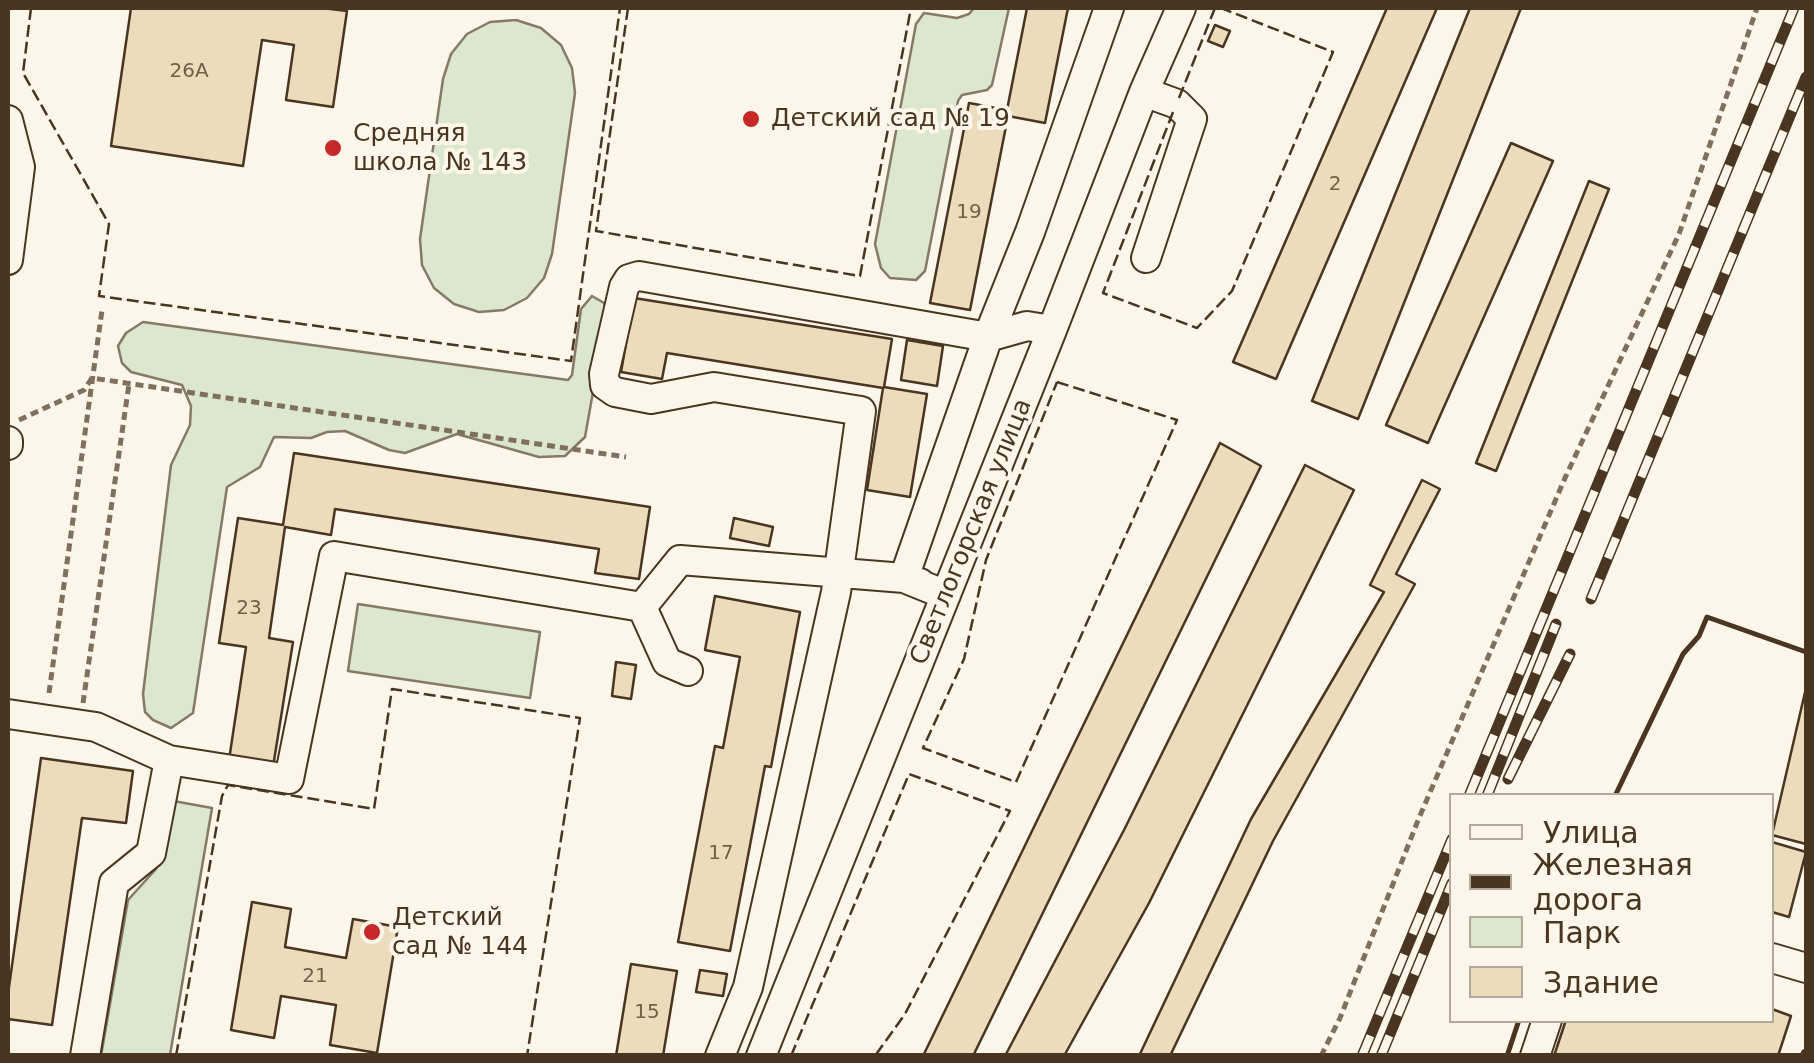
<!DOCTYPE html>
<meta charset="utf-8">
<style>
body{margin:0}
#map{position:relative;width:1814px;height:1063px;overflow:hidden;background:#fbf6e9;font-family:"DejaVu Sans",sans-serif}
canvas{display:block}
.frame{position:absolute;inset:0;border:10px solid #4a3520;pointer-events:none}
.legend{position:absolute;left:1449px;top:793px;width:325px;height:230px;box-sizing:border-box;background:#fbf6e9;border:2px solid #b4a999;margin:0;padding:12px 18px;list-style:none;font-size:30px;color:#4a3520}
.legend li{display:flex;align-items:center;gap:20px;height:50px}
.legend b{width:50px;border:2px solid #b4a999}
</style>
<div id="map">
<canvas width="1814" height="1063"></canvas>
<div class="frame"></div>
<ul class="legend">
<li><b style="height:12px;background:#fbf6e9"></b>Улица</li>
<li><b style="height:12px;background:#4a3520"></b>Железная дорога</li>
<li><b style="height:28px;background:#dce7d0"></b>Парк</li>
<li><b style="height:28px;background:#ecdcbc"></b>Здание</li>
</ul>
</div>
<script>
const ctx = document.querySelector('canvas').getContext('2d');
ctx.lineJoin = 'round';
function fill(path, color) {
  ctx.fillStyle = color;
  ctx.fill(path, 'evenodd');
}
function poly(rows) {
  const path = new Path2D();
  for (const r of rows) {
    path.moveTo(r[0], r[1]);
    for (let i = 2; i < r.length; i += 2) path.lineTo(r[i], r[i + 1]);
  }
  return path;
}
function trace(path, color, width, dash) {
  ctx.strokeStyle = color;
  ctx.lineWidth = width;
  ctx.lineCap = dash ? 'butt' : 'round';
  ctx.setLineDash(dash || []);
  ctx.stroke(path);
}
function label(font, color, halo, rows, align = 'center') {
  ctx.font = font + ' "DejaVu Sans",sans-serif';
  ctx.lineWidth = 8;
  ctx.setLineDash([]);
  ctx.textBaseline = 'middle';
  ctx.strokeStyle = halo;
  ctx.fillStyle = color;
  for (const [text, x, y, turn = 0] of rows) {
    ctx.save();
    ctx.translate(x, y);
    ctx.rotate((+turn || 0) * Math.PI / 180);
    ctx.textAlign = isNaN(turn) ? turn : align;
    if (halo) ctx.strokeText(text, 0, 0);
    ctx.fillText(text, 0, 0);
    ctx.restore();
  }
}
const green = poly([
 [974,8,1009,8,992,85,987,90,962,95,958,101,925,271,916,280,890,278,881,268,875,244,916,24,924,13,957,18,969,14,974,8],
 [516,20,541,28,561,45,572,68,575,93,552,254,544,278,527,298,504,310,479,312,454,304,434,288,422,265,420,239,443,79,451,54,467,34,490,22,516,20],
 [592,296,604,303,607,313,585,437,565,456,539,457,457,434,405,453,389,450,345,431,327,432,311,438,274,437,260,467,227,487,193,713,171,728,153,720,145,712,143,694,171,465,190,425,191,406,182,385,131,372,122,363,118,346,126,333,143,322,568,380,572,375,581,309,592,296],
 [358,604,540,632,530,698,348,671,358,604],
 [168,800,212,808,170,1055,101,1056,128,900,156,869,168,800]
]);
fill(green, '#dce7d0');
trace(green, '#887966', 2.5);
const building = poly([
 [131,8,322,8,347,11,333,107,286,100,294,45,262,40,243,166,111,146,131,8],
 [1027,8,1068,8,1045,123,1008,116,970,310,930,303,969,103,1007,110,1027,8],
 [1387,8,1437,8,1276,379,1233,362,1387,8],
 [1470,8,1521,8,1358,419,1312,401,1470,8],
 [1215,25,1230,31,1223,47,1208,41,1215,25],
 [1511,143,1553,161,1428,443,1386,425,1511,143],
 [1589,181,1609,189,1496,471,1476,463,1589,181],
 [634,298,892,339,884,387,927,394,910,497,867,490,883,388,667,353,662,379,621,372,634,298],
 [907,340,943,346,937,386,901,380,907,340],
 [1220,443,1261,466,973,1056,923,1056,1220,443],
 [294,453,650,507,639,579,595,573,599,549,335,509,331,535,285,527,269,638,293,642,273,767,229,760,246,647,219,643,238,518,283,525,294,453],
 [1305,465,1354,490,1149,903,1064,1056,1005,1056,1124,830,1305,465],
 [1422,480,1440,489,1396,574,1415,584,1273,841,1170,1056,1139,1056,1251,819,1384,592,1370,585,1422,480],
 [734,518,773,527,769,546,730,538,734,518],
 [715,596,800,612,771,767,765,766,730,951,678,942,715,746,723,748,740,657,705,650,715,596],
 [616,662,636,665,631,699,612,696,616,662],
 [1806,688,1806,844,1772,835,1806,688],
 [41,758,133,771,126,823,82,818,52,1025,8,1019,8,994,41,758],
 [1772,842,1806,852,1789,917,1772,912,1772,842],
 [252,902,291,909,285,947,346,958,353,919,398,927,377,1053,330,1045,336,1005,281,996,274,1038,231,1030,252,902],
 [631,964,677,971,663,1056,616,1056,631,964],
 [700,970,727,974,723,996,696,992,700,970],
 [1772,1009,1791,1016,1778,1056,1554,1056,1566,1020,1772,1020,1772,1009]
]);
fill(building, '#ecdcbc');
trace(building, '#4a3520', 2.5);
const minor = poly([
 [1144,92,1177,104,1192,119,1146,258],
 [8,120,20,167,8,260],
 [8,441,8,445],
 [920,583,904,578,988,337,1030,232,1109,8],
 [642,607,667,662,688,671],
 [8,714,96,727,169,760,289,779,334,556,642,607,680,560,904,578,946,595],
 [1772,958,1806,968],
 [85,1056,114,883,151,853,169,760],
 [720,1056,748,987,836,592,861,411,714,387,651,399,615,392,605,385,604,374,624,287,629,279,639,276,988,337,1027,326,1052,330],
 [761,1056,1052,330,1144,92,1181,8],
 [1535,1056,1547,1020]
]);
trace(minor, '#4a3520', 32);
trace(poly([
 [19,420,84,390,92,378,626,457],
 [49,693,102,310],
 [83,703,129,384],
 [1321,1056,1340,1018,1419,818,1565,478,1679,234,1757,8]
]), '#7f6f5c', 5, [8, 5]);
trace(minor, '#fbf6e9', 28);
const rail = poly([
 [1591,599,1806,77],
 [1508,779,1570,654],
 [1469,796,1794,8],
 [1487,796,1556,624],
 [1362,1056,1452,839],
 [1381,1056,1452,883],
 [1806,1056,1806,1054]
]);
trace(rail, '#4a3520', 11);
trace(rail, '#fbf6e9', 8, [22]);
trace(poly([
 [31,8,23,73,109,224,99,296,571,361,620,8],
 [628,8,596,231,860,276,911,8],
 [1179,98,1215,8],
 [1173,112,1103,293,1197,328,1232,291,1333,52,1221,8],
 [1057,382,1177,420,1016,782,923,748,964,659,986,560,1057,382],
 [176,1056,222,796,228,785,374,809,392,689,580,718,527,1056],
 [791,1056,909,774,1010,811,905,1014,875,1056]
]), '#4a3520', 2.5, [12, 5]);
trace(poly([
 [1615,796,1683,654,1699,636,1707,617,1806,652],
 [1507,1056,1519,1020]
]), '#4a3520', 5);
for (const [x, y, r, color] of [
 [751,119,10,"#c62828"],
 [333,148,10,"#c62828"],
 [372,932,10,"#c62828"]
]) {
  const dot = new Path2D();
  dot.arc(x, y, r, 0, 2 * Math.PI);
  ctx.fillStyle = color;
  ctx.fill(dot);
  trace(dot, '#fbf6e9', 4);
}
label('20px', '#725f47', null, [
 ["26А",189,72],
 ["2",1335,185],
 ["19",969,213],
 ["23",249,609],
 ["17",721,854],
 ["21",315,977],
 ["15",647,1013]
]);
label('25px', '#4a3520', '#fbf6e9', [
 ["Детский сад № 19",771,119],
 ["Средняя",353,134],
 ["школа № 143",353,163],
 ["Детский",392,918],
 ["сад № 144",392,947]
], 'left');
label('25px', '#4a3520', '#fbf6e9', [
 ["Светлогорская улица",972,532,-68]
]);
</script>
